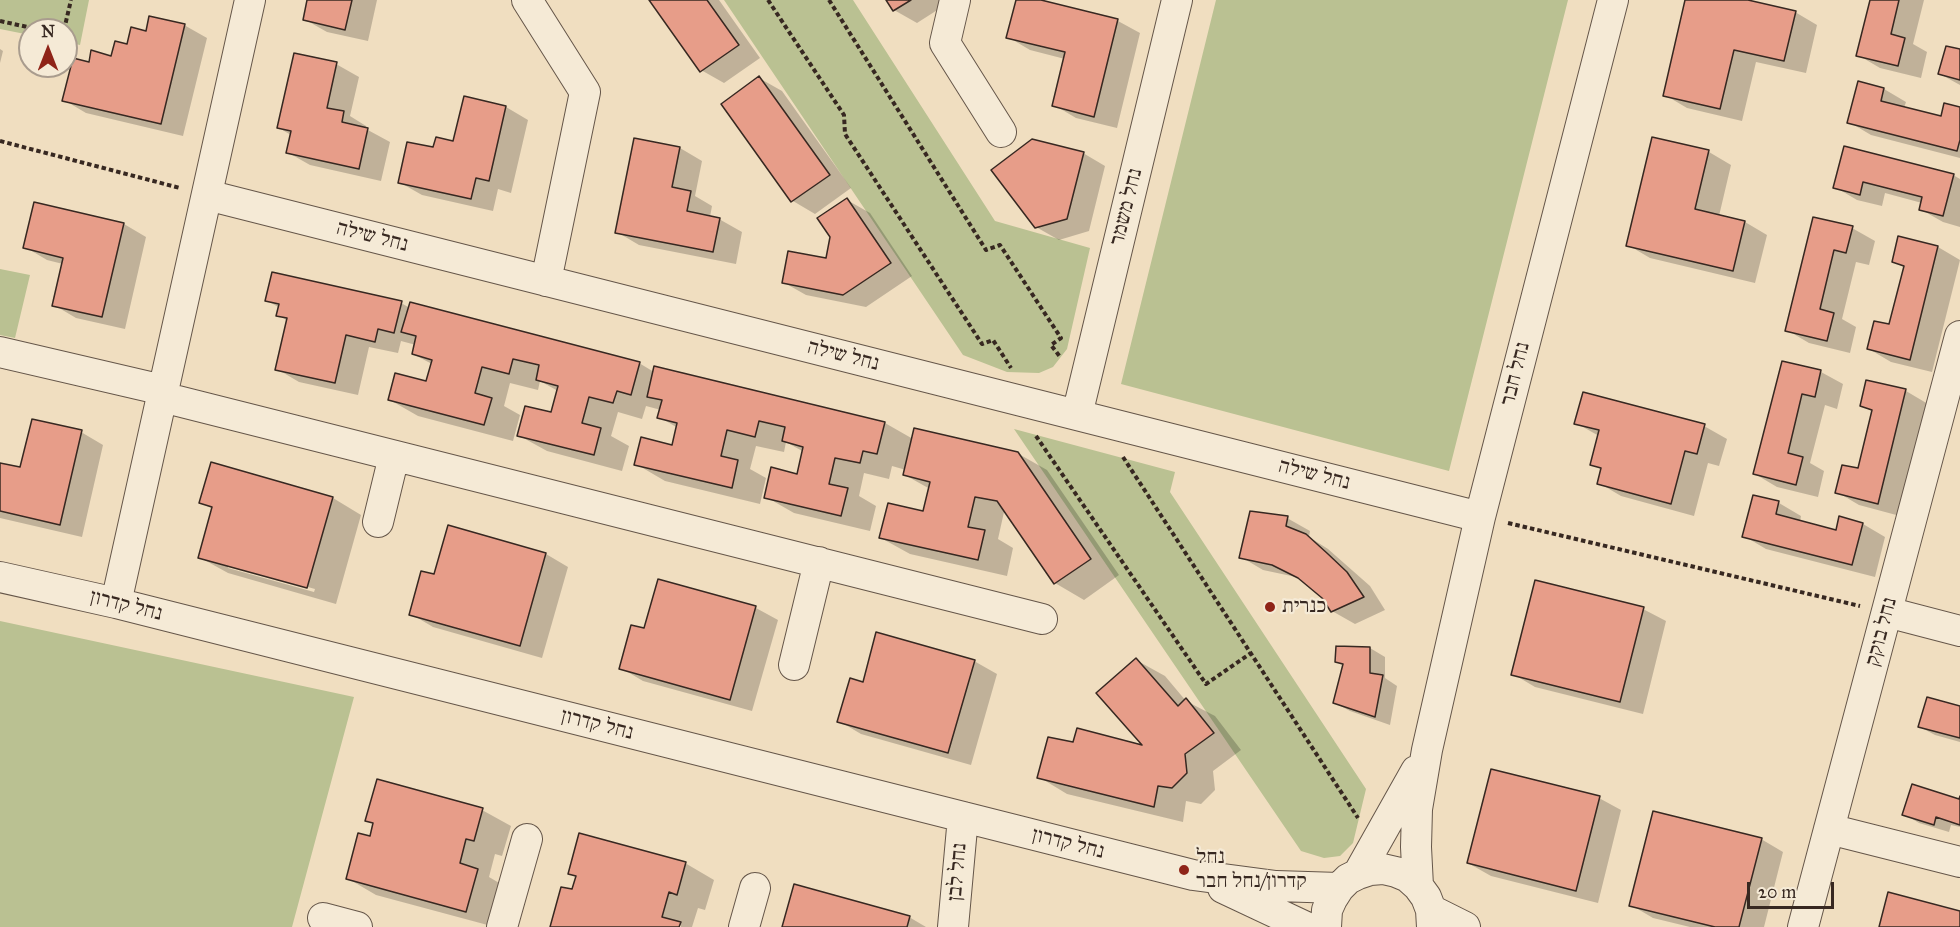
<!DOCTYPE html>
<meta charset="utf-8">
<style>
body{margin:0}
#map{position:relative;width:1960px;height:927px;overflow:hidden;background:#f0dec0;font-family:"IM FELL Great Primer",serif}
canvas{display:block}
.north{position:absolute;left:18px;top:18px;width:60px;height:60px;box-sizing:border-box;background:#f5ead6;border:2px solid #a99c8e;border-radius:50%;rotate:0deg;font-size:16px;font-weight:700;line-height:24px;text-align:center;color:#372821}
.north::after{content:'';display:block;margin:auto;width:21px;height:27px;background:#8f2418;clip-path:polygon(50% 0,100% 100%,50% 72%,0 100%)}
.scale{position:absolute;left:1747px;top:882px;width:87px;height:27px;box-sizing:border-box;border:3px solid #372821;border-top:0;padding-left:8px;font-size:18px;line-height:21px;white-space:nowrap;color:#372821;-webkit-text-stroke:4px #f5ead6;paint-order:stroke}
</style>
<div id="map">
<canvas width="1960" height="927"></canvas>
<div class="north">N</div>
<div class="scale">20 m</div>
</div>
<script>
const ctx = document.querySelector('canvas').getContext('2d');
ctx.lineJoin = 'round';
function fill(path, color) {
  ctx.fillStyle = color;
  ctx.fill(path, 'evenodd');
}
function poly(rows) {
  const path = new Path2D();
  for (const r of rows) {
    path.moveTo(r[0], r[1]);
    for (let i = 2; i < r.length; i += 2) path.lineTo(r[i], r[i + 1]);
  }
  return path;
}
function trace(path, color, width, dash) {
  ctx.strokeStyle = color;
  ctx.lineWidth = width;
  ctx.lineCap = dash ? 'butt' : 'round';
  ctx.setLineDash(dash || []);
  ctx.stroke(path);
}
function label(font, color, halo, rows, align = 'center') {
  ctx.font = font + ' "IM FELL Great Primer","Frank Ruhl Libre",serif';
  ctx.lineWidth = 4.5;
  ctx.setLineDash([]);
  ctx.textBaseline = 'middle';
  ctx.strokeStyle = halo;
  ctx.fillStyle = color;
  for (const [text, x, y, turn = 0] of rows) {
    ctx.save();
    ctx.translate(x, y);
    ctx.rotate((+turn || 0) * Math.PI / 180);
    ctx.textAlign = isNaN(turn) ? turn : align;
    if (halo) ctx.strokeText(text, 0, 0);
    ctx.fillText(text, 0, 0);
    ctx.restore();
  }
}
fill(poly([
 [0,0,89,0,80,45,66,42,66,30,30,30,30,35,0,29],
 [724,0,853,0,995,221,1090,248,1067,349,1053,367,1039,373,1007,372,963,355],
 [1216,0,1568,0,1449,471,1121,384],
 [0,269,30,275,15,338,0,335],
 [1014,429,1175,472,1170,492,1366,789,1353,843,1340,856,1324,858,1301,851],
 [0,621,354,697,292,927,0,927]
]), '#bac192');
fill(poly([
 [309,0,377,0,368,41,327,32,304,19],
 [651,0,719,0,760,58,724,83,701,70],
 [888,0,953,0,917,23,894,10],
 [1017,0,1035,0,1118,21,1140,33,1117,128,1076,118,1054,105,1065,59,1030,50,1008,37],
 [1687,0,1741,0,1795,12,1817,25,1806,73,1756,62,1742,121,1687,108,1665,95],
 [1871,0,1924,0,1913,44,1927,52,1921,78,1880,68,1858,55],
 [184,25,207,38,183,136,86,113,64,100,90,64,112,57,147,32],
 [0,49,3,51,0,63],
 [1960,51,1960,85,1940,74],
 [336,64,359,77,350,116,366,126,366,129,390,142,381,181,310,165,287,152,291,135,279,128],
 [759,78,782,91,851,188,815,214,793,201],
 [1859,83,1884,89,1906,102,1904,108,1942,118,1960,108,1960,158,1871,135,1849,122],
 [465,98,506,107,528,120,511,193,498,189,493,211,422,195,399,182,434,149,455,143],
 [1653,139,1709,152,1731,165,1719,216,1745,222,1767,235,1755,283,1650,258,1628,245],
 [636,140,680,148,702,161,695,196,712,206,710,217,719,219,742,232,736,264,639,245,617,232],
 [1845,148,1953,175,1960,179,1960,227,1943,222,1920,209,1922,203,1885,193,1882,206,1857,200,1835,187],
 [1083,153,1105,166,1089,231,1059,240,1036,227],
 [847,200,870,213,912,276,866,307,806,295,783,282,827,260],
 [1814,219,1852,228,1875,241,1869,265,1856,262,1842,319,1856,327,1850,353,1809,343,1787,330],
 [124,224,146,237,125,329,76,318,54,305,63,264,47,260,25,247],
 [1938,247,1960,260,1932,372,1891,362,1869,349,1890,326,1905,268,1894,262],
 [266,300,401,303,410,308,639,363,654,372,885,423,913,439,1017,453,1047,470,1119,575,1084,600,1055,583,1007,513,1004,512,998,539,1013,548,1007,576,910,554,881,538,924,513,930,489,905,475,906,470,892,466,889,479,864,473,859,496,876,506,870,531,794,513,766,497,798,475,804,452,786,442,784,452,756,446,750,469,766,478,760,504,665,481,636,464,673,446,678,428,659,417,661,410,646,406,642,419,618,412,611,436,629,446,622,471,547,451,518,435,552,414,558,391,540,381,538,390,510,383,504,406,520,415,513,441,418,416,390,400,427,383,432,364,413,354,416,345,401,341,398,353,369,347,358,395,299,382,277,369,288,321,278,315,280,308],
 [1783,362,1821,372,1843,384,1837,409,1825,405,1810,463,1824,471,1818,497,1777,487,1755,474],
 [1867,382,1906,391,1928,404,1900,516,1859,505,1837,492,1859,470,1873,412,1861,405],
 [1576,423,1704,426,1727,439,1719,466,1708,463,1694,516,1621,496,1599,483,1602,470,1592,464,1599,436],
 [81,432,103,445,82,537,0,518,0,464,22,469],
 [1754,496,1779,503,1801,516,1800,522,1837,532,1863,524,1885,537,1875,577,1766,549,1744,536],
 [333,498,361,515,336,604,228,573,199,557,213,509,201,503],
 [228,565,315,589,314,592,228,568],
 [1287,518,1310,531,1309,537,1328,549,1370,586,1385,610,1355,624,1332,611,1323,597,1303,581,1296,577,1263,570,1241,557],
 [449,527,546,554,568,567,542,658,433,627,411,614,435,576],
 [659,581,756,608,778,620,752,711,643,681,621,668,645,630],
 [1643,609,1666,621,1643,714,1535,687,1513,674],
 [1370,648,1385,657,1385,678,1397,686,1390,725,1350,711,1335,703,1344,666,1336,662],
 [1136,660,1165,676,1186,701,1215,716,1241,750,1213,771,1215,790,1201,804,1186,801,1183,822,1067,794,1039,777,1074,744,1146,748],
 [974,661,997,674,971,765,861,734,839,721],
 [1960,708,1960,742,1935,735,1920,727],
 [1599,798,1621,810,1598,903,1491,876,1468,863],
 [1960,800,1960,827,1951,825,1949,832,1919,823,1904,814],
 [482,810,511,826,502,856,495,854,489,877,506,887,495,927,376,895,347,878,371,838,374,824,367,820],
 [1761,839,1783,852,1764,927,1690,927,1653,918,1631,905],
 [685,863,714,880,705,910,698,908,692,927,681,927,681,925,678,927,551,927,574,891,577,878,569,873],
 [909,917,926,927,784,927]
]), '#0003');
const building = poly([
 [307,0,352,0,345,30,303,20,307,0],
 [649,0,707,0,739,45,700,72,649,0],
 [886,0,911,0,893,11,886,0],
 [1016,0,1041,0,1118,19,1094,117,1052,106,1065,52,1006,38,1016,0],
 [1685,0,1748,0,1796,11,1784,61,1734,50,1720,109,1663,96,1685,0],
 [1870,0,1899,0,1891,34,1905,38,1898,66,1856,56,1870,0],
 [149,16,185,24,161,124,62,101,73,58,89,62,91,50,111,56,115,41,127,44,131,27,146,31,149,16],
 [1946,46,1960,49,1960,80,1938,74,1946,46],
 [294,53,337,62,327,108,344,111,342,122,368,128,359,169,286,153,291,131,277,128,294,53],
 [759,76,830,175,791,202,721,104,759,76],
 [1858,81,1884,88,1881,101,1941,116,1944,103,1960,107,1960,140,1957,151,1847,123,1858,81],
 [464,96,506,106,489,181,476,178,471,199,398,183,407,142,433,147,436,137,453,141,464,96],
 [1652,137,1709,150,1695,209,1745,221,1733,271,1626,246,1652,137],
 [634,138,680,147,672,187,691,191,687,211,720,218,713,252,615,233,634,138],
 [1032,139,1084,152,1067,219,1035,228,991,170,1032,139],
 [1844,146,1954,174,1943,216,1919,210,1922,197,1863,182,1860,195,1833,188,1844,146],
 [847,198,891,263,843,295,782,283,788,251,826,258,830,237,817,218,847,198],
 [34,202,124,223,102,317,52,306,63,258,23,248,34,202],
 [1813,217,1853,226,1846,253,1834,250,1820,309,1834,313,1827,341,1785,331,1813,217],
 [1898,236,1938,246,1910,360,1867,349,1874,321,1889,324,1904,266,1892,262,1898,236],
 [272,272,402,301,394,333,378,329,375,342,346,335,335,383,275,370,287,318,276,316,279,304,265,301,272,272],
 [410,302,640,362,631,395,617,391,613,403,589,397,582,423,601,428,594,455,517,436,525,406,551,412,558,386,536,380,539,365,513,359,509,374,482,367,475,393,492,398,484,425,388,400,395,373,426,381,432,360,412,354,416,336,401,332,410,302],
 [1782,361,1821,370,1815,397,1802,394,1788,453,1803,457,1796,485,1753,474,1782,361],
 [654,366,885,422,877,454,863,451,860,463,835,458,829,484,848,488,841,516,764,498,771,467,797,474,803,447,782,441,785,427,759,421,755,437,727,430,721,456,738,460,732,488,634,465,641,437,672,445,677,423,657,418,662,400,647,397,654,366],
 [1866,380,1906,389,1878,504,1835,493,1842,465,1858,468,1872,410,1860,406,1866,380],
 [1583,392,1705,424,1697,454,1685,451,1671,504,1597,484,1601,468,1590,465,1599,430,1574,424,1583,392],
 [32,419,82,430,60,525,0,511,0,463,20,467,32,419],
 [914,428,1018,452,1091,559,1054,584,997,501,975,497,968,527,985,530,978,560,879,538,888,503,923,511,930,482,903,475,914,428],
 [211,462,333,497,307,588,198,558,212,507,199,503,211,462],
 [1753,495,1779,501,1776,514,1836,530,1839,516,1863,523,1852,565,1742,537,1753,495],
 [1250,511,1288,516,1286,526,1306,534,1328,554,1347,572,1364,597,1331,612,1322,598,1298,578,1272,565,1239,558,1250,511],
 [448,525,546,553,520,646,409,615,421,571,434,574,448,525],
 [658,579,756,606,730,700,619,669,631,625,644,628,658,579],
 [1535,580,1644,607,1620,702,1511,675,1535,580],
 [876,632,975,660,948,753,837,722,850,678,863,682,876,632],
 [1336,646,1370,647,1370,673,1383,675,1375,717,1333,703,1343,664,1335,662,1336,646],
 [1136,658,1178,706,1186,698,1214,733,1185,754,1187,773,1172,788,1158,786,1154,807,1037,778,1048,737,1073,742,1077,728,1142,745,1096,693,1136,658],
 [1927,697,1960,706,1960,738,1918,727,1927,697],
 [1491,769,1600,796,1576,891,1467,863,1491,769],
 [377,779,483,808,474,841,466,839,460,863,478,869,466,912,346,879,358,833,370,836,373,823,365,821,377,779],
 [1912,784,1959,799,1960,796,1960,825,1936,817,1934,825,1902,815,1912,784],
 [1653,811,1762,838,1739,927,1715,927,1629,906,1653,811],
 [579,833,686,862,677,895,669,892,662,917,681,922,679,927,550,927,561,887,572,889,576,876,568,874,579,833],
 [794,884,910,916,907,927,782,927,794,884],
 [1888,892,1960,911,1960,927,1879,927,1888,892]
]);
fill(building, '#e79d89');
trace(building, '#372821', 1.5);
const minor = poly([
 [527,0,585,92,546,281],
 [955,0,945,43,1001,132],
 [207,195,1480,517],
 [0,352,163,390],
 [162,397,1042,619],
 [1077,415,1177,0],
 [378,522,394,456],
 [0,577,116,603,1193,875,1276,886,1339,888],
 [116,603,250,0],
 [1887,612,1960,631],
 [794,665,819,562],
 [1829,829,1960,862],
 [1358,874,1416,771],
 [1418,886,1416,847,1417,809,1427,750,1480,517,1613,0],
 [1223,888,1306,927],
 [1431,910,1465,927],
 [323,918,357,927],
 [502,927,527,839],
 [744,927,755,888],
 [953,927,963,817],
 [1326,927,1327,910,1332,899,1339,888,1348,879,1358,874,1370,870,1383,869,1396,872,1408,877,1418,886,1426,897,1431,910,1432,927],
 [1803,927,1960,336]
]);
trace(minor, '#655649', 32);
trace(poly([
 [768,0,844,115,845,134,982,344,993,340,1011,368],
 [829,0,986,250,1000,245,1061,338,1051,345,1061,358],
 [0,21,41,30],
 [64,30,71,0],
 [0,141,180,188],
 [1036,436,1206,684,1251,653],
 [1123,457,1358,818],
 [1508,523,1860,606]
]), '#372821', 4, [4.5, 3]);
trace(minor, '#f5ead6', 30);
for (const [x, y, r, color] of [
 [1270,607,6,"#8f2418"],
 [1184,870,6,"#8f2418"]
]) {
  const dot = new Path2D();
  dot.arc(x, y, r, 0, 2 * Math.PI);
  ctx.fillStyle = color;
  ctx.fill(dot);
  trace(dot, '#f5ead6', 2);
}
label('21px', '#372821', '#f5ead6', [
 ["נחל משמר",1127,207,-76],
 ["נחל שילה",372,237,14],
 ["נחל שילה",843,356,14],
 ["נחל חבר",1516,374,-76],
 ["נחל שילה",1314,475,14],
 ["נחל קדרון",126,606,14],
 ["נחל בוקק",1882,632,-75],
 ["נחל קדרון",597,725,14],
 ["נחל קדרון",1068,844,14],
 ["נחל לבן",958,872,-85]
]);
label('21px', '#372821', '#f5ead6', [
 ["כנרית",1282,607],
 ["נחל",1196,858],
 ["קדרון/נחל חבר",1196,882]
], 'left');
</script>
